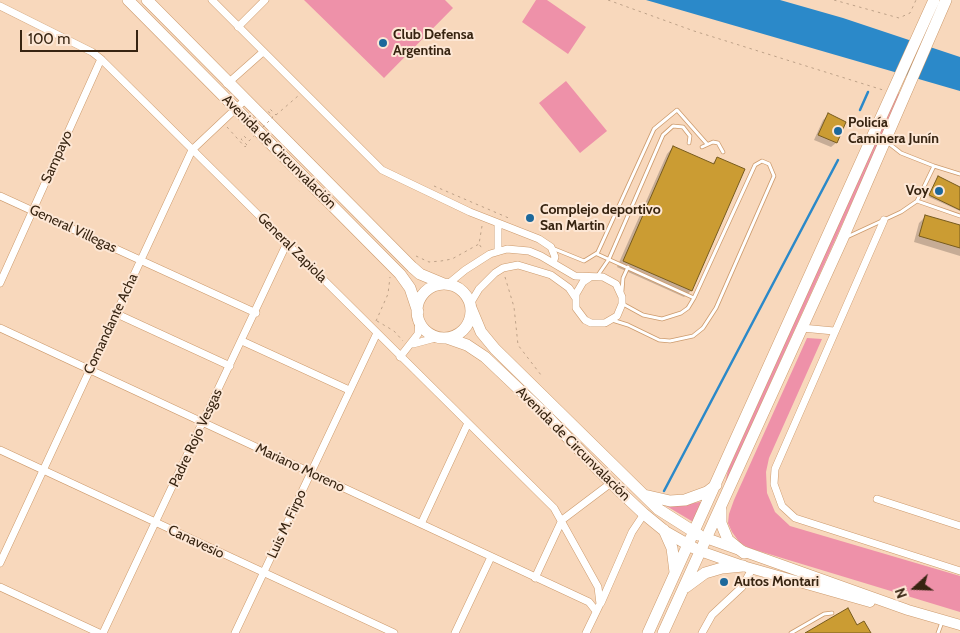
<!DOCTYPE html>
<meta charset="utf-8">
<style>
body{margin:0}
#map{position:relative;width:960px;height:633px;overflow:hidden;background:#f8d8bc;font-family:Cabin,sans-serif}
canvas{display:block}
.north{position:absolute;left:890px;top:563px;width:50px;height:50px;-webkit-text-stroke:4px #fde7d5;paint-order:stroke;rotate:250deg;font-size:14px;font-weight:700;line-height:20px;text-align:center;color:#372411}
.north::after{content:'';display:block;margin:auto;width:18px;height:22px;background:#372411;clip-path:polygon(50% 0,100% 100%,50% 72%,0 100%)}
.scale{position:absolute;left:20px;top:30px;width:118px;height:22px;box-sizing:border-box;border:2px solid #372411;border-top:0;padding-left:6px;font-size:15px;line-height:18px;white-space:nowrap;color:#372411;-webkit-text-stroke:4px #fde7d5;paint-order:stroke}
</style>
<div id="map">
<canvas width="960" height="633"></canvas>
<div class="north">N</div>
<div class="scale">100 m</div>
</div>
<script>
const ctx = document.querySelector('canvas').getContext('2d');
ctx.lineJoin = 'round';
function fill(path, color) {
  ctx.fillStyle = color;
  ctx.fill(path, 'evenodd');
}
function poly(rows) {
  const path = new Path2D();
  for (const r of rows) {
    if (r.length === 3) {
      path.moveTo(r[0] + r[2], r[1]);
      path.arc(r[0], r[1], r[2], 0, 2 * Math.PI);
      continue;
    }
    path.moveTo(r[0], r[1]);
    for (let i = 2; i < r.length; i += 2) path.lineTo(r[i], r[i + 1]);
  }
  return path;
}
function trace(path, color, width, dash) {
  ctx.strokeStyle = color;
  ctx.lineWidth = width;
  ctx.lineCap = dash ? 'butt' : 'round';
  ctx.setLineDash(dash || []);
  ctx.stroke(path);
}
function label(font, color, halo, rows, align = 'center') {
  ctx.font = font + ' Cabin,sans-serif';
  ctx.lineWidth = 4;
  ctx.setLineDash([]);
  ctx.textBaseline = 'middle';
  ctx.strokeStyle = halo;
  ctx.fillStyle = color;
  for (const [text, x, y, turn = 0] of rows) {
    ctx.save();
    ctx.translate(x, y);
    ctx.rotate((+turn || 0) * Math.PI / 180);
    ctx.textAlign = isNaN(turn) ? turn : align;
    if (halo) ctx.strokeText(text, 0, 0);
    ctx.fillText(text, 0, 0);
    ctx.restore();
  }
}
fill(poly([
 [304,0,445,0,453,8,384,78],
 [536,0,547,0,586,27,568,54,522,22],
 [566,81,607,131,580,153,539,103],
 [897,93,901,94,725,484,728,470],
 [807,338,822,339,769,458,766,472,767,493,775,512,790,526,960,576,960,612,749,548,740,543,732,532,728,523,729,514,734,500],
 [705,501,695,523,663,504,678,506]
]), '#ee91a9');
fill(poly([
 [646,0,780,0,843,18,960,57,960,91]
]), '#2b89c9');
fill(poly([
 [828,115,845,123,836,143,831,147,814,140,823,120],
 [673,147,712,164,717,158,743,170,691,291,684,297,617,267,667,154],
 [938,179,960,188,960,211,929,197],
 [926,216,960,226,960,256,914,242,919,223]
]), '#0003');
trace(poly([
 [860,110,868,92],
 [664,491,838,160]
]), '#2b89c9', 2.5);
const building = poly([
 [828,113,846,122,837,143,818,135,828,113],
 [673,146,714,164,717,157,745,169,692,291,623,261,673,146],
 [938,176,960,187,960,210,929,195,938,176],
 [925,215,960,225,960,248,919,236,925,215],
 [848,608,857,625,864,621,871,633,805,633,848,608]
]);
fill(building, '#cb9c33');
trace(building, '#775b1e', 1);
const service = poly([
 [702,147,713,142,718,143,723,152],
 [934,166,960,174],
 [917,201,960,216],
 [847,237,901,212,917,201,934,166,901,153,887,142],
 [552,248,584,261,597,253],
 [598,275,609,259,663,135,673,126,683,127,690,136,689,143],
 [622,291,623,278,628,267],
 [694,298,597,254,654,129,677,110,707,144],
 [612,320,628,325,659,340,670,341,693,336,703,328,716,308,774,176,769,164,762,161,755,165,694,298,688,308,681,313,662,319,643,315,623,304],
 [791,633,824,614,832,613],
 [938,633,942,622]
]);
const minor = poly([
 [212,0,382,170,470,212,539,239,551,247,555,257,553,263],
 [0,6,92,52,101,59,554,508,598,587,600,604,586,633],
 [238,27,265,0],
 [227,84,263,52],
 [0,196,256,313],
 [884,220,775,469,774,484,782,506,795,518,960,571],
 [498,223,498,251],
 [0,283,101,59],
 [448,284,465,270,490,254,507,249,529,251,541,256,575,276,603,277,616,284,622,297,622,304,617,316,605,323,591,323,585,320,576,308,576,294,583,282,589,278],
 [470,304,479,289,495,273,503,268,518,265,551,275,569,288,575,297],
 [117,314,230,366],
 [0,328,589,602,596,611],
 [802,328,834,331],
 [242,341,349,390],
 [413,344,439,337],
 [400,357,418,334,419,320],
 [0,450,394,633],
 [877,499,960,526],
 [421,524,468,423],
 [0,563,192,150,245,100],
 [535,578,562,520,611,483],
 [0,587,99,633],
 [601,603,632,532,644,514],
 [103,633,287,243],
 [235,633,377,333],
 [455,633,491,557],
 [702,633,712,615,742,587,752,569]
]);
const secondary = poly([
 [706,538,908,610,960,625],
 [700,551,743,566,870,602]
]);
const trunk = poly([
 [128,0,400,274,410,288,418,312],
 [147,0,412,267,420,274,444,284],
 [444,311,27],
 [471,308,481,332,495,349,658,509,699,535],
 [447,338,467,345,485,357,544,413,611,483,644,514,666,532,694,548],
 [644,495,670,501,685,500,707,492,716,485],
 [721,510,721,523,728,540,744,553],
 [664,530,672,548,675,572],
 [686,587,705,573,722,568,743,566],
 [648,633,934,0],
 [663,633,842,240,946,0]
]);
trace(service, '#cc9a6c', 4.5);
trace(minor, '#cc9a6c', 8);
trace(secondary, '#cc9a6c', 11);
trace(trunk, '#cc9a6c', 12);
trace(poly([
 [608,0,694,31,883,90],
 [834,0,899,18,910,13,916,0],
 [276,115,298,96],
 [227,127,245,147,247,145],
 [434,186,511,219],
 [482,226,479,244,483,250],
 [416,256,429,262,441,261,452,259,479,244],
 [505,277,514,307,518,345,541,375],
 [376,321,388,294,390,277],
 [377,321,394,331,403,341]
]), '#bda188', 1, [2.5, 4]);
trace(service, '#fff', 3);
trace(minor, '#fff', 7);
trace(secondary, '#fff', 10);
trace(trunk, '#fff', 11);
trace(poly([
 [247,145,241,139,244,136,249,141,273,117,268,111,270,109,276,115]
]), '#bda188', 1, [2.5, 4]);
for (const [x, y, r, color] of [
 [383,43,5,"#1c689b"],
 [838,131,5,"#1c689b"],
 [939,191,5,"#1c689b"],
 [530,218,5,"#1c689b"],
 [724,582,5,"#1c689b"]
]) {
  const dot = new Path2D();
  dot.arc(x, y, r, 0, 2 * Math.PI);
  ctx.fillStyle = color;
  ctx.fill(dot);
  trace(dot, '#fde7d5', 2);
}
label('bold 14px', '#372411', '#fde7d5', [
 ["Club Defensa",393,35],
 ["Argentina",393,51],
 ["Policía",848,123],
 ["Caminera Junín",848,139],
 ["Voy",929,191,"right"],
 ["Complejo deportivo",540,210],
 ["San Martin",540,226],
 ["Autos Montari",734,582]
], 'left');
label('14px', '#372411', '#fde7d5', [
 ["Avenida de Circunvalación",279,152,45],
 ["Sampayo",57,157,-66],
 ["General Villegas",73,229,25],
 ["General Zapiola",292,248,45],
 ["Comandante Acha",111,324,-65],
 ["Padre Rojo Vesgas",196,438,-65],
 ["Avenida de Circunvalación",573,444,45],
 ["Mariano Moreno",300,468,25],
 ["Luis M. Firpo",287,524,-65],
 ["Canavesio",196,542,25]
]);
</script>
